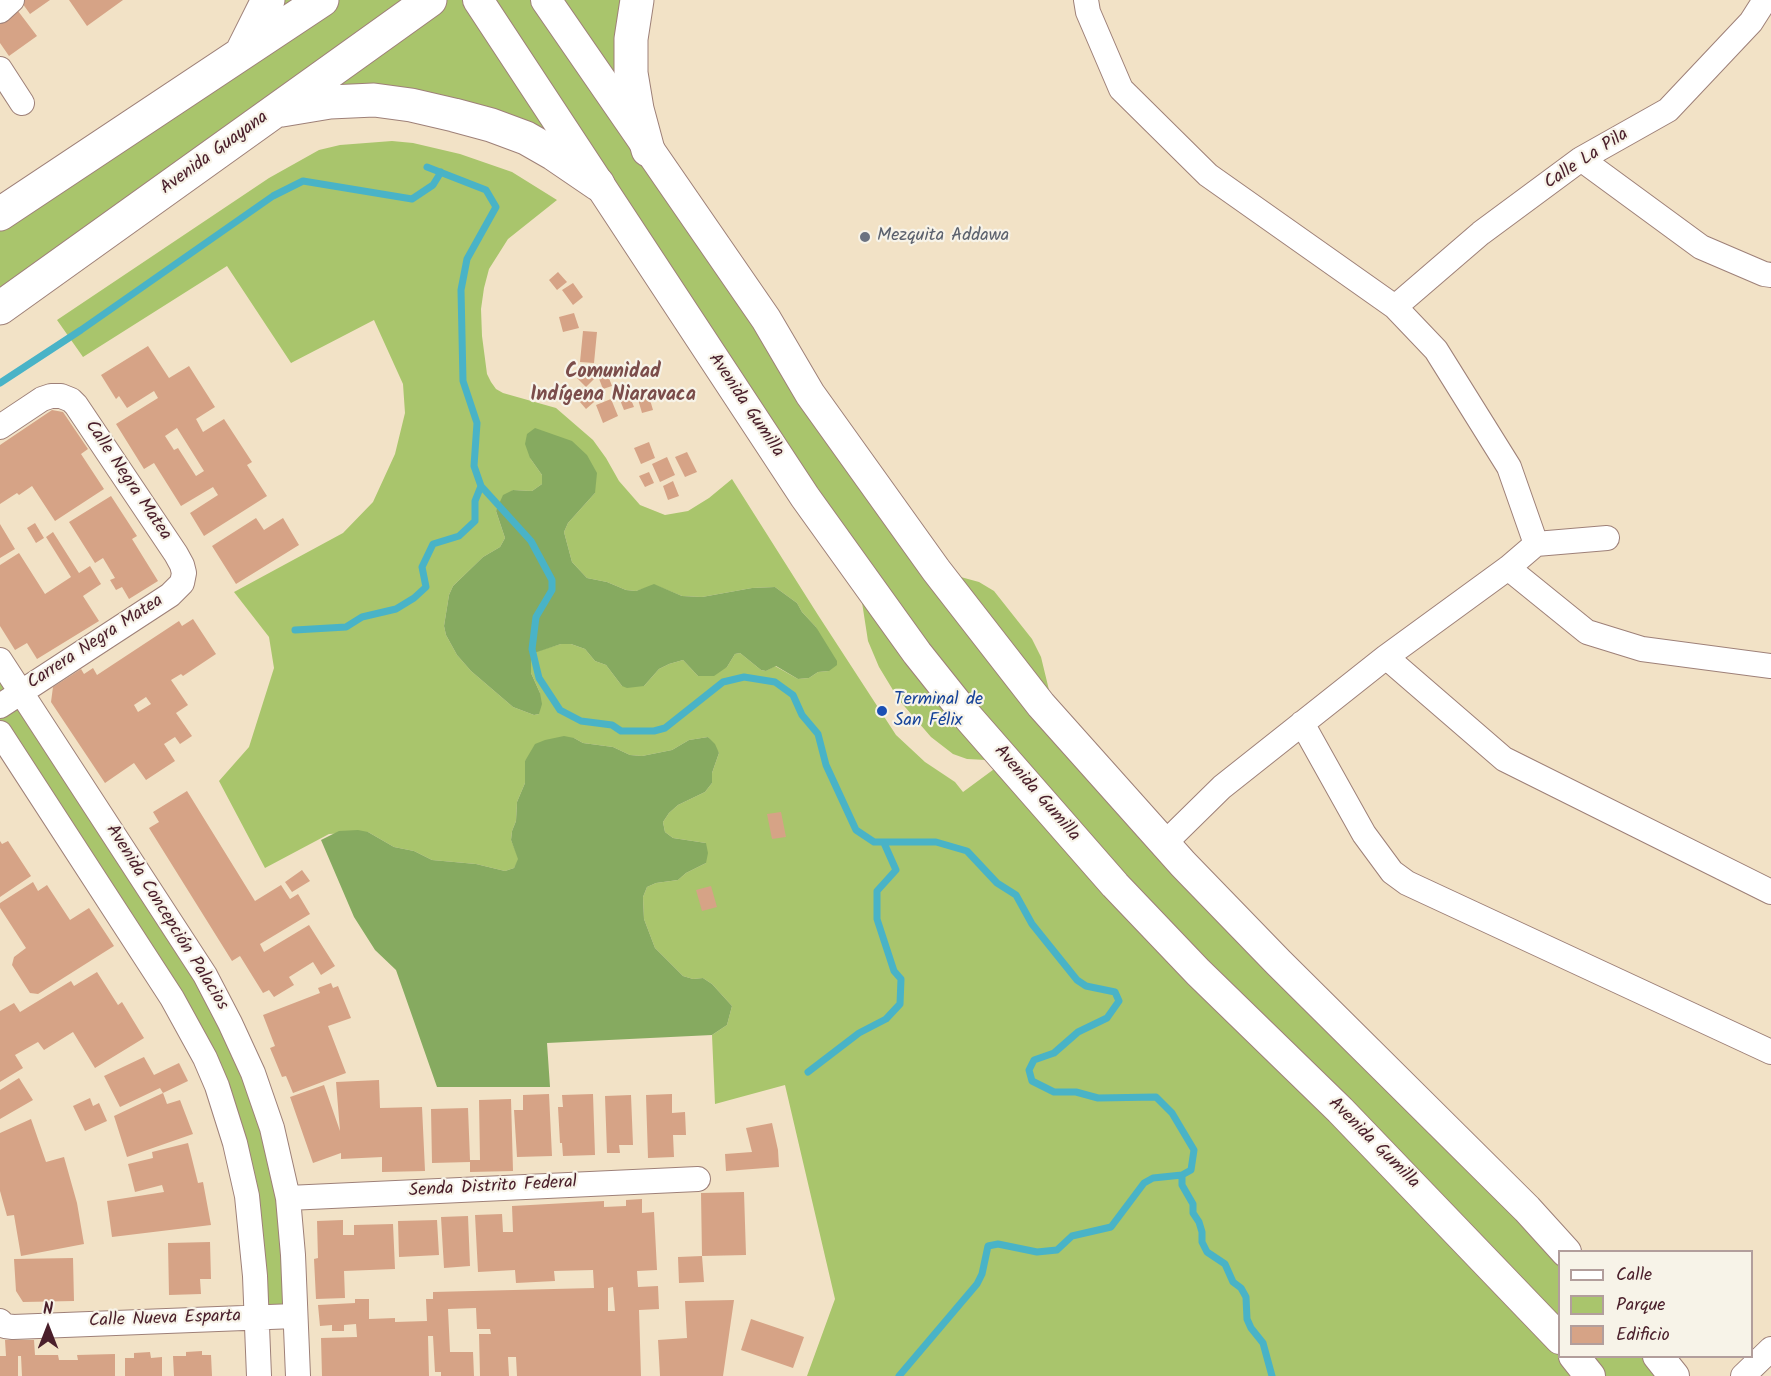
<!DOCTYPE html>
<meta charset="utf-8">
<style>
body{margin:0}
#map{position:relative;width:1771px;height:1376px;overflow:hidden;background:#f2e2c6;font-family:Kalam,sans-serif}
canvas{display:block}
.legend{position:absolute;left:1558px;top:1250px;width:195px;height:108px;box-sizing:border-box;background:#f7f3e8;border:2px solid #b29e9c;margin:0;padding:8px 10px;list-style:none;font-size:18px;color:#4a1f2b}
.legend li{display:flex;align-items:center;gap:12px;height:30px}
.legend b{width:30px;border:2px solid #b29e9c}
.north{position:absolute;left:18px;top:1298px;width:60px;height:60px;-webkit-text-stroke:4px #f7f3e8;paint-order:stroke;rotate:0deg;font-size:16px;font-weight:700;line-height:24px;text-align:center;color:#4a1f2b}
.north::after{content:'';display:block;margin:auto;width:21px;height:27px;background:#4a1f2b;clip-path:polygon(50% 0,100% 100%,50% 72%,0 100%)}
</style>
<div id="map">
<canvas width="1771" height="1376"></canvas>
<ul class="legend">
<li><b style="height:8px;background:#fff"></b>Calle</li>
<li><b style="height:16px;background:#a9c56c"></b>Parque</li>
<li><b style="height:16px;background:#d6a386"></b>Edificio</li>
</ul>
<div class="north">N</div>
</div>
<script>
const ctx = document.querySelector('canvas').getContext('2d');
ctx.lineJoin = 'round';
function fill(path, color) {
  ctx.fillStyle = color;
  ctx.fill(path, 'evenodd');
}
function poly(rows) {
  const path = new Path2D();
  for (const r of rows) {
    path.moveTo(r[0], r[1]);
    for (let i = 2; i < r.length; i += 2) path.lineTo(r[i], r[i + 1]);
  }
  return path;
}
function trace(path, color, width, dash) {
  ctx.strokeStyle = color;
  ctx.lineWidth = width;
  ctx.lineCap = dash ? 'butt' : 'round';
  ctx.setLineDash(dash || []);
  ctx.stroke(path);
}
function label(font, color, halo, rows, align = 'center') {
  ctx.font = font + ' Kalam,sans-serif';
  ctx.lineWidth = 4.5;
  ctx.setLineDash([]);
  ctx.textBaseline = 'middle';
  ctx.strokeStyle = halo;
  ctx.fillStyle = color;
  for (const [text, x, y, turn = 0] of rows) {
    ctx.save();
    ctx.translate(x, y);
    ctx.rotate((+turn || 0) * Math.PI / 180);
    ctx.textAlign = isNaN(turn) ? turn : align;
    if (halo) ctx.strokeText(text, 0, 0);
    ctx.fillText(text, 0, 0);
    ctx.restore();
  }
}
fill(poly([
 [268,0,637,0,637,109,935,570,979,582,994,591,1032,639,1041,657,1057,723,1560,1252,1560,1356,1658,1357,1674,1376,807,1376,835,1299,785,1085,715,1104,712,1035,727,1025,732,1006,712,984,703,978,693,979,683,976,655,948,644,919,643,897,647,887,656,883,678,880,686,873,706,863,706,843,673,838,665,832,663,822,669,813,678,805,705,792,712,783,712,773,719,753,708,737,689,740,672,750,642,756,630,755,613,747,583,743,574,738,525,761,525,783,517,802,516,821,512,831,511,840,519,859,514,868,505,871,476,864,432,860,414,851,394,847,368,832,329,834,265,868,219,781,249,747,274,668,269,637,234,592,343,533,373,502,395,454,405,413,403,384,374,320,291,363,227,266,83,357,57,320,269,178,319,150,340,145,392,141,413,143,460,154,512,172,557,200,508,239,489,269,484,288,481,309,482,336,487,374,491,382,496,389,503,393,556,408,593,440,606,458,619,481,640,505,665,515,688,511,709,498,732,479,818,615,896,735,925,762,955,782,963,792,1005,761,967,759,953,754,931,737,899,700,879,667,868,641,857,570,598,184,526,138,304,105,0,308,0,214,241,54],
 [530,458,595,493,568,523,564,532,572,562,587,578,607,582,626,590,636,591,655,585,682,596,702,597,752,588,775,587,797,603,802,612,816,627,829,671,818,672,809,678,798,679,775,666,766,671,761,670,740,653,735,654,727,667,698,676,683,660,669,664,659,669,644,686,622,686,606,665,595,661,585,649,571,644,561,644,531,653,531,673,540,693,539,714,534,715,513,707,471,671,457,655,446,635,444,626,449,595,453,586,483,557,500,547,505,538,496,511,513,490,532,491,542,484,542,475],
 [0,660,93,802,264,1101,295,1316,256,1317,225,1110,0,733]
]), '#a9c56c');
fill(poly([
 [535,428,572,441,587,455,597,473,595,493,568,523,564,532,572,562,587,578,607,582,626,590,636,591,654,584,682,596,702,597,752,588,775,587,797,603,802,612,816,627,837,661,837,665,829,671,818,672,809,678,798,679,776,666,766,671,761,670,740,653,735,654,727,667,714,676,698,676,683,660,669,664,659,669,644,686,627,688,622,686,606,665,595,661,585,649,571,644,561,644,531,654,531,673,540,693,542,704,539,714,534,715,513,707,471,671,457,655,446,635,444,626,449,595,453,586,483,557,500,547,505,538,496,511,503,495,513,490,532,491,542,484,542,475,530,458,525,444,527,434],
 [564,736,574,738,583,743,613,747,630,755,642,756,672,750,689,740,708,737,715,744,719,753,712,773,712,783,705,792,678,805,669,813,663,822,665,832,673,838,706,843,708,853,706,863,686,873,678,880,656,883,647,887,643,897,644,919,655,948,683,976,693,979,703,978,712,984,732,1006,727,1025,712,1035,547,1043,550,1087,437,1087,396,970,375,950,354,917,321,840,339,831,358,830,368,832,394,847,414,851,432,860,476,864,505,871,514,868,518,859,511,840,512,831,516,821,517,802,525,783,525,761,535,744,545,740]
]), '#86aa60');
trace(poly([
 [427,167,486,190,496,207,467,259,461,290,463,381,477,423,474,466,481,486,531,541,552,580,552,590,536,617,532,649,539,678,560,710,581,721,612,725,621,731,654,731,665,728,723,682,744,677,775,682,793,695,802,715,818,734,826,765,856,830,874,842,936,842,967,851,997,883,1016,895,1032,924,1077,980,1086,986,1115,992,1119,1001,1107,1018,1078,1032,1054,1053,1034,1060,1029,1070,1032,1081,1054,1092,1076,1092,1098,1098,1156,1097,1172,1113,1194,1150,1191,1170,1182,1175,1153,1178,1144,1183,1111,1227,1072,1236,1057,1250,1037,1252,998,1244,988,1246,982,1274,977,1284,899,1376],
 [0,383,81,330,273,196,303,181,412,199,433,185,441,172],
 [295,630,346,627,362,617,396,609,414,598,426,587,422,567,433,544,459,536,475,521,475,501,481,486],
 [808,1072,859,1033,886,1019,900,1004,901,979,894,971,877,919,877,891,896,870,884,843],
 [1182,1175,1182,1185,1193,1204,1193,1213,1199,1222,1202,1232,1202,1242,1207,1252,1225,1264,1233,1282,1241,1288,1246,1297,1247,1319,1251,1328,1263,1343,1272,1376]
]), '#49b3c7', 7);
fill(poly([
 [20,0,50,0,30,14],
 [69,0,123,0,87,26],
 [18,11,37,36,9,56,0,43,0,24],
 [558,272,567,282,557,290,549,280],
 [573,283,583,297,573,305,562,290],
 [574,313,579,328,563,332,559,317],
 [583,331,597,332,594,363,580,362],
 [148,346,169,378,189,366,215,407,196,419,203,432,224,419,252,462,247,465,267,496,204,536,190,513,218,495,213,487,181,506,154,463,144,469,116,424,158,398,154,391,127,408,119,396,116,399,101,375],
 [177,428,204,471,196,476,178,448,174,450,165,436],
 [586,368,595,378,586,387,577,378],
 [607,373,612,386,603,389,598,376],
 [582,388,594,402,586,409,573,394],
 [648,393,653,410,642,413,637,396],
 [630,397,634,407,624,410,620,400],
 [611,399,618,416,603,423,596,405],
 [52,410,63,412,88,449,81,454,104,489,55,521,32,486,19,495,17,493,0,504,0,445],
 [649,442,655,458,641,464,634,448],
 [687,452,697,472,685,477,675,457],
 [667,457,675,475,660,482,652,464],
 [649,472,654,483,645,487,639,476],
 [673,481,679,496,668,500,663,486],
 [111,496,137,536,132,539,158,581,129,599,122,587,116,590,110,580,115,578,103,558,95,563,69,522],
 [256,518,264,530,283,518,299,545,236,584,212,546],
 [35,523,44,538,36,543,27,528],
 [0,524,15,549,0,558],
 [53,532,79,573,90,566,101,584,83,596,99,621,37,659,27,643,15,650,0,626,0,565,19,553,45,594,71,577,46,537],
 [193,619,216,654,183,676,181,674,171,680,188,705,176,713,192,736,180,744,175,737,164,744,175,761,146,780,134,763,105,783,51,702,53,687,81,669,84,674,93,668,97,675,179,621,182,626],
 [146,697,151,704,138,712,134,705],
 [187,791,255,901,281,885,290,899,298,894,310,914,260,944,264,952,309,925,335,966,321,975,313,962,289,977,294,985,274,997,269,990,263,993,240,956,232,961,149,828,159,822,153,812],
 [781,812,786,837,772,839,767,814],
 [0,841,2,844,8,841,31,876,0,897],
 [302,870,310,881,292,892,285,882],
 [33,882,38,891,47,885,70,920,89,908,114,946,38,994,30,993,12,965,14,957,26,948,0,908,0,903],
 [711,886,717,907,702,911,696,890],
 [97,972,118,1005,122,1002,144,1038,95,1068,73,1032,44,1050,38,1042,15,1055,23,1068,0,1082,0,1011,14,1003,20,1012,71,981,74,986],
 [331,983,333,988,338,986,351,1018,328,1026,346,1073,293,1093,286,1076,282,1077,270,1048,275,1046,263,1015,320,993,318,988],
 [144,1057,154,1075,179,1063,188,1081,163,1093,160,1088,120,1107,104,1076],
 [19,1078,33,1100,0,1119,0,1090],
 [379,1080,380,1108,422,1107,425,1171,382,1172,382,1157,341,1159,341,1153,313,1163,290,1097,324,1085,340,1131,336,1082],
 [163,1093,167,1104,180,1100,193,1134,127,1157,114,1116],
 [549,1094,552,1156,517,1157,514,1110,523,1110,523,1095],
 [593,1094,595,1155,563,1156,562,1143,560,1143,558,1107,563,1107,562,1095],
 [672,1094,672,1113,685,1112,686,1135,673,1135,674,1157,648,1158,646,1095],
 [631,1095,633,1145,619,1145,620,1153,607,1153,605,1096],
 [90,1098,93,1106,99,1103,107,1121,85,1131,73,1106],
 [511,1099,513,1171,470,1172,470,1162,432,1163,431,1109,468,1108,470,1160,480,1160,479,1100],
 [31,1119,46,1162,64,1157,77,1203,84,1244,21,1256,14,1215,7,1216,0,1191,0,1133],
 [772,1123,778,1150,779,1167,726,1171,725,1154,752,1152,746,1128],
 [188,1143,198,1183,203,1182,211,1225,112,1237,107,1201,164,1192,162,1185,135,1192,128,1164,153,1158,152,1152],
 [744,1192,746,1255,702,1256,701,1193],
 [642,1199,642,1213,654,1212,657,1270,637,1271,638,1287,658,1286,659,1309,639,1310,641,1376,517,1376,516,1357,508,1357,509,1376,480,1376,479,1334,491,1334,490,1329,477,1329,476,1308,448,1309,450,1352,473,1352,474,1376,441,1376,441,1372,435,1372,433,1336,428,1336,429,1376,322,1376,321,1338,357,1337,356,1324,344,1325,344,1331,332,1331,332,1325,320,1326,318,1305,355,1303,355,1299,369,1299,369,1319,395,1318,395,1322,427,1321,426,1299,433,1299,433,1292,594,1288,593,1270,554,1271,555,1281,516,1283,515,1270,478,1272,475,1215,502,1214,503,1232,513,1232,512,1206,604,1201,604,1207,626,1206,626,1200],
 [613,1287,615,1311,608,1311,608,1288],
 [468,1216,470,1266,444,1268,441,1217],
 [343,1220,343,1235,354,1235,354,1225,393,1224,395,1269,344,1271,345,1298,316,1299,314,1259,318,1258,317,1221],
 [437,1220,439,1255,399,1257,398,1221],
 [210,1242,211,1279,200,1279,201,1294,169,1295,168,1243],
 [702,1256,704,1282,679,1283,678,1257],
 [73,1258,74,1301,23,1302,16,1291,14,1259],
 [734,1300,723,1376,660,1376,658,1340,687,1338,685,1301],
 [751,1319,804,1337,793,1368,741,1350],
 [5,1340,34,1340,35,1355,58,1355,59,1360,78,1360,77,1355,115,1354,115,1376,22,1376,21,1356,18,1356,18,1376,0,1376,0,1356,6,1356],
 [202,1351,202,1355,211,1355,212,1376,174,1376,173,1356,186,1356,186,1352],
 [150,1352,151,1358,162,1357,162,1376,125,1376,125,1358,134,1358,134,1353]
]), '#d6a386');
const minor = poly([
 [1086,0,1088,12,1121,89,1208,175,1395,307,1436,350,1509,467,1536,544],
 [0,11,12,0],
 [0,69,22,103],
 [1581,159,1701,247,1764,274,1771,275],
 [1395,307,1481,233,1581,159,1668,110,1751,22,1765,0],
 [0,427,42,399,51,396,61,396,71,400,76,405,176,554,182,565,184,573,182,583,170,595,0,706],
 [1508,568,1587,632,1642,649,1771,666],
 [1386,657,1504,759,1771,892],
 [0,660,205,975,230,1023,253,1073,272,1128,288,1198,293,1255,298,1376],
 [1302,723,1364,834,1392,872,1407,883,1771,1052],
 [0,733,172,998,205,1058,217,1086,235,1143,247,1196,255,1276,259,1376],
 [1165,843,1222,787,1386,657,1508,568,1536,544,1607,538],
 [288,1198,698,1179],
 [0,1321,5,1326,13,1327,295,1316],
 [1743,1376,1771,1349]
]);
const major = poly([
 [478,0,805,497,917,653,968,717,1115,885,1198,972,1340,1110,1560,1339],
 [546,0,766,319,810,394,936,570,1041,705,1183,864,1278,962,1527,1209,1566,1252],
 [1574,1356,1590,1376],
 [1658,1356,1674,1376]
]);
const highway = poly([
 [637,0,631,39,631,73,637,109,648,150],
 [242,52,268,0],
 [282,110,330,102,374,100,411,105,454,115,491,125,526,138,554,154,598,184],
 [0,214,322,0],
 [0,308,430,0]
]);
trace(minor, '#9e8078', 26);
trace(major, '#9e8078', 32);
trace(highway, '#9e8078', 35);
trace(minor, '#fff', 24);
trace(major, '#fff', 30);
trace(highway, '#fff', 33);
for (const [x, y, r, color] of [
 [865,237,6,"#6b7280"],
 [882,711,6,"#1a4fb4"]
]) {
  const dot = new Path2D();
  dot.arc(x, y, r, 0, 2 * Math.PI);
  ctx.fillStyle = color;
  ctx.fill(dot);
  trace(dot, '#f7f3e8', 2);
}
label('18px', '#4a1f2b', '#f7f3e8', [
 ["Avenida Guayana",215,154,-36],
 ["Calle La Pila",1587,160,-33],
 ["Avenida Gumilla",745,406,56],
 ["Calle Negra Matea",127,481,56],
 ["Carrera Negra Matea",96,643,-33],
 ["Avenida Gumilla",1036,794,49],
 ["Avenida Concepción Palacios",166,918,58],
 ["Avenida Gumilla",1373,1144,45],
 ["Senda Distrito Federal",493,1188,-3],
 ["Calle Nueva Esparta",165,1320,-2]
]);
label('18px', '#5b616d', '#f7f3e8', [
 ["Mezquita Addawa",877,237]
], 'left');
label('18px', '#164399', '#f7f3e8', [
 ["Terminal de",894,701],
 ["San Félix",894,722]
], 'left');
label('bold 20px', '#7b4d4b', '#f7f3e8', [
 ["Comunidad",613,374],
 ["Indígena Niaravaca",613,397]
]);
</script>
